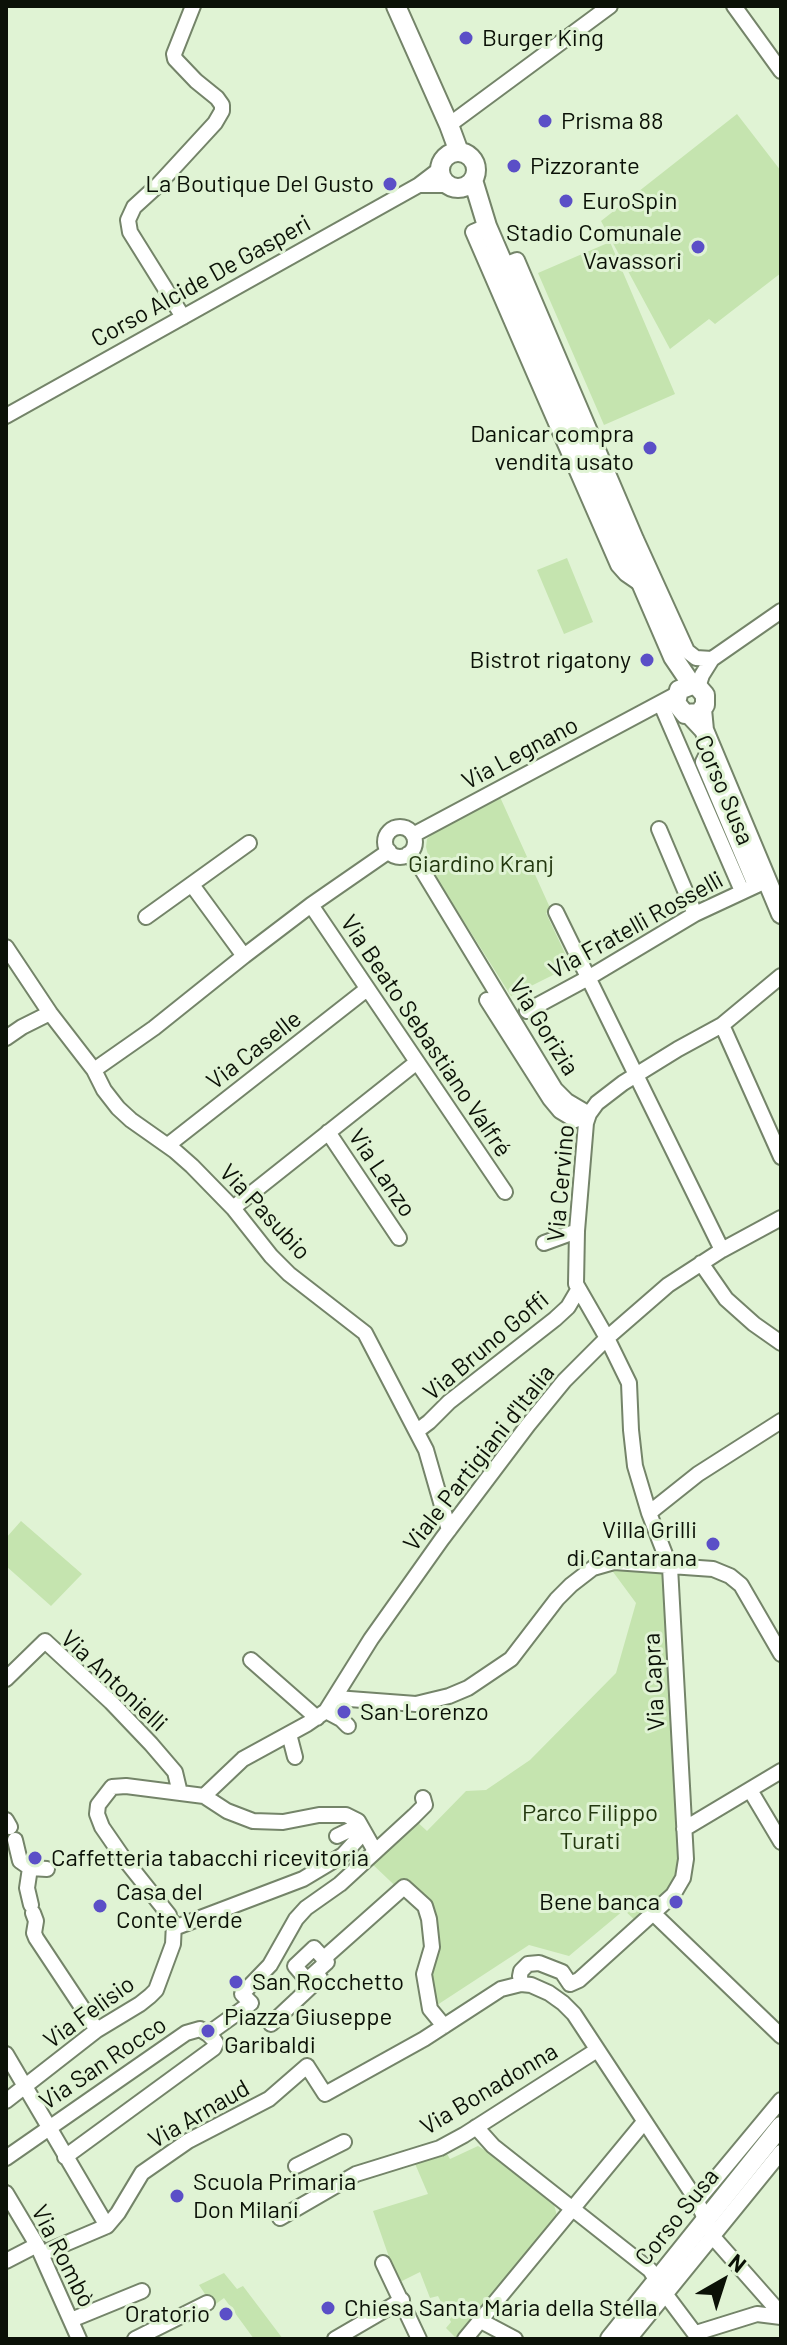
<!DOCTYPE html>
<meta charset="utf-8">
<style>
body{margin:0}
#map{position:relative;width:787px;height:2345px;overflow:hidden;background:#e0f3d4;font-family:Barlow,sans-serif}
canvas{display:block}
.frame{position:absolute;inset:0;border:8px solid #0b1107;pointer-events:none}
.north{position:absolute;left:683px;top:2241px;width:80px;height:80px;-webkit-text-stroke:6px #e0f3d4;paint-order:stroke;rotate:39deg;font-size:22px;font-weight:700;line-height:32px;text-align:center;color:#0b1107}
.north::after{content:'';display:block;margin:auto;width:28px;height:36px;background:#0b1107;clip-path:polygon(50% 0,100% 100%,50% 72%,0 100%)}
</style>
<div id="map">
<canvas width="787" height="2345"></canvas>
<div class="frame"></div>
<div class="north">N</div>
</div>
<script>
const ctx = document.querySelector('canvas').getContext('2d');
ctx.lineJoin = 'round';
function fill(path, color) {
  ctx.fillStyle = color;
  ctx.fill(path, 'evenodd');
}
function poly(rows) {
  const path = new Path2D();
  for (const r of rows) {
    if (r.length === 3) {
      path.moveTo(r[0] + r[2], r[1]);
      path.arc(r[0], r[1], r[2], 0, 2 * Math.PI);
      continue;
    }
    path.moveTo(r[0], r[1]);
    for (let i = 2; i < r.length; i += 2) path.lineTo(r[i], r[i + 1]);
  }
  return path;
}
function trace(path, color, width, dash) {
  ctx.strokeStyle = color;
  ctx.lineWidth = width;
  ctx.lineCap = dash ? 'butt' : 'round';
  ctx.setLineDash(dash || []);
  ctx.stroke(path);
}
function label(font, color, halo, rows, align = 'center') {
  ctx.font = font + ' Barlow,sans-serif';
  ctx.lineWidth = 6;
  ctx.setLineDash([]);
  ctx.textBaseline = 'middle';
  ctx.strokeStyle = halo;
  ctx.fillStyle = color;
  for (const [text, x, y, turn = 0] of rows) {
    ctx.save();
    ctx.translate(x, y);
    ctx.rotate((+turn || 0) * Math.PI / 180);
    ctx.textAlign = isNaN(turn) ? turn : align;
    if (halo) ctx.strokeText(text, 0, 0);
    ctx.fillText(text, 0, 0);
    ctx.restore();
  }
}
fill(poly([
 [737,114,781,171,781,273,715,324,709,319,670,349,601,221],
 [610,242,675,394,604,425,538,273],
 [567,558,593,622,564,634,537,570],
 [500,797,551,910,546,913,571,966,511,996,439,882,430,863,426,847,427,839,433,833],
 [21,1521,82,1574,51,1606,6,1566,6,1538],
 [658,1558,668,1567,683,1858,678,1883,638,1923,624,1910,569,1956,529,1945,431,2009,430,1919,368,1860,414,1819,427,1831,466,1791,486,1790,530,1760,616,1673,636,1603,605,1561],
 [478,2146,488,2152,493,2146,551,2193,557,2216,457,2339,446,2328,451,2322,438,2296,430,2298,420,2272,398,2283,373,2211,428,2194,413,2159,443,2147,450,2159],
 [224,2273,237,2289,243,2286,283,2339,254,2339,224,2298,213,2306,199,2285]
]), '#c5e4af');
const minor = poly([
 [734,6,781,71],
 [449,125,610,6],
 [419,185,447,185],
 [487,226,473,232,535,375,618,565,626,574,642,585],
 [504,265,517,260,636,539,687,651,696,658,712,659],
 [183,317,130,232,128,220,134,207,157,186,215,123,222,111,222,105,217,98,196,81,175,59,174,54,193,6],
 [6,416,419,185,440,169],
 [698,687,702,675,712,659,781,611],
 [663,709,742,891],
 [711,746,703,762,755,885],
 [400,842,15],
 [659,829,695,914],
 [413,835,677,694],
 [408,854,421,868,555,1089,567,1101,589,1114],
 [192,885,244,956],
 [311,905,505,1192],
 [556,912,722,1250],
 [146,917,249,843],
 [6,947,50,1013,94,1070,104,1090,118,1108,131,1120,175,1151,192,1166,233,1208,271,1256,289,1274,365,1333,426,1450,449,1530],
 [487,1000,550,1099,560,1111,575,1120,589,1114],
 [527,1011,588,978,695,914,768,880],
 [722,1025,781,1157],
 [6,1038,22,1027,50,1013],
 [94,1070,154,1028,244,956,311,905,389,851],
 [328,1132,399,1238],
 [168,1145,367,989],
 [233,1208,417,1062],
 [544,1243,577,1231],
 [701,1263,726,1299,754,1324,781,1343],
 [417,1431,429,1422,449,1402,555,1319,568,1307,578,1290],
 [649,1513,698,1474,781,1421],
 [251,1660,317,1718],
 [6,1679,45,1641,111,1702,151,1744,175,1772,180,1793],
 [336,1698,416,1704,449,1696,468,1688,511,1659,557,1599,571,1585,593,1568,614,1562,713,1569,730,1576,741,1585,781,1654],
 [326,1711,341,1719,348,1726],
 [289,1734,295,1757],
 [750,1790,781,1842],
 [204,1796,243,1759,307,1724,326,1711,371,1639,442,1539,528,1425,564,1381,607,1338,668,1285,722,1250,781,1218],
 [6,1820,10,1827],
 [684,1829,781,1771],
 [337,1836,360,1825],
 [15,1840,20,1861,30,1868,47,1869],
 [30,1868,27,1888,31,1905],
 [33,1913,36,1921,34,1933,36,1938,97,2030],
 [653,1913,781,2036],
 [169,1915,122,1856,102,1827,97,1814,98,1805,112,1787,126,1786,204,1796,227,1811,253,1821,283,1822,319,1815,346,1815,358,1821,375,1851],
 [174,1928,303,1879,343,1855,364,1832],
 [314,1948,327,1962,307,1980,295,1966,314,1948],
 [323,1959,404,1887,425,1906,429,1919,432,1947,424,1974,430,2009,444,2026],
 [570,1984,579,1980,673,1895,683,1878,686,1859,670,1567,649,1513,635,1466,631,1430,629,1383,607,1338,576,1284,577,1231,586,1123,589,1114,597,1103,623,1083,678,1049,722,1025,781,976],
 [570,1984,562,1972,539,1963,528,1964,521,1971,520,1976,521,1984,531,1985,549,1993,563,2003,574,2014,697,2201,713,2237,781,2314],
 [271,2024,320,1978],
 [208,2034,251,2003,242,1994,270,1965,296,1919,306,1908,340,1884,414,1816,425,1805,423,1798],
 [6,2054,107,2226],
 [6,2101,97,2030,140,2004,150,1996,156,1990,173,1944,174,1923],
 [476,2127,493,2146,650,2270,666,2295,699,2339],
 [6,2158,186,2033,200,2029,208,2034,214,2040,216,2043,214,2048,65,2157],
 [296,2166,344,2142],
 [6,2193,37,2245,79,2339],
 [697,2201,781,2100],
 [280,2218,356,2174,440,2148,464,2135,597,2050],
 [41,2254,107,2226,118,2213,142,2173,188,2141,269,2099,307,2066,325,2094,424,2039,501,1989,521,1984],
 [6,2261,37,2245],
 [383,2263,419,2339],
 [71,2320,142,2291],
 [481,2321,515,2339],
 [696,2333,757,2314,781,2317],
 [135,2339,207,2303],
 [335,2339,402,2300],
 [465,2339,644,2122],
 [629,2339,781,2152]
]);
const major = poly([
 [396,6,449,125,459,152],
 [458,170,18],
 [473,180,487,226,673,657,692,685,698,687,705,695,705,705,702,709,704,730],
 [692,685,679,690,676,703,685,714,699,713],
 [690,715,704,730,781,914],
 [610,2339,781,2126]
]);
trace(minor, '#748469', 18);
trace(major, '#748469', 22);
trace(minor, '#fff', 14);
trace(major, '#fff', 18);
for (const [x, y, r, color] of [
 [466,38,8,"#5b4fc7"],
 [545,121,8,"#5b4fc7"],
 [514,166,8,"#5b4fc7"],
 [390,184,8,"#5b4fc7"],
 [566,201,8,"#5b4fc7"],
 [698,247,8,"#5b4fc7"],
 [650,448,8,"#5b4fc7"],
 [647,660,8,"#5b4fc7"],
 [713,1544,8,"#5b4fc7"],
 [344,1712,8,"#5b4fc7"],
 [35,1858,8,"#5b4fc7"],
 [676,1902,8,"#5b4fc7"],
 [100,1906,8,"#5b4fc7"],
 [236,1982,8,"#5b4fc7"],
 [208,2031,8,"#5b4fc7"],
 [177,2196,8,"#5b4fc7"],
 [328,2308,8,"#5b4fc7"],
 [226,2314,8,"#5b4fc7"]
]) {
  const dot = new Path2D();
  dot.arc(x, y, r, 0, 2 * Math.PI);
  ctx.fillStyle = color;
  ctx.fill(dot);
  trace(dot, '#e0f3d4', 3);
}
label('24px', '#0b1107', '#e0f3d4', [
 ["Burger King",482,38],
 ["Prisma 88",561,121],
 ["Pizzorante",530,166],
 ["La Boutique Del Gusto",374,184,"right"],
 ["EuroSpin",582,201],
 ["Stadio Comunale",682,233,"right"],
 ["Vavassori",682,261,"right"],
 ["Danicar compra",634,434,"right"],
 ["vendita usato",634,462,"right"],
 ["Bistrot rigatony",631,660,"right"],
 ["Villa Grilli",697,1530,"right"],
 ["di Cantarana",697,1558,"right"],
 ["San Lorenzo",360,1712],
 ["Caffetteria tabacchi ricevitoria",51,1858],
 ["Casa del",116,1892],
 ["Conte Verde",116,1920],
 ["Bene banca",660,1902,"right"],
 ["San Rocchetto",252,1982],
 ["Piazza Giuseppe",224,2017],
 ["Garibaldi",224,2045],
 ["Scuola Primaria",193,2182],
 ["Don Milani",193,2210],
 ["Chiesa Santa Maria della Stella",344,2308],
 ["Oratorio",210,2314,"right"]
], 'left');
label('24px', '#0b1107', '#e0f3d4', [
 ["Corso Alcide De Gasperi",201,281,-29],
 ["Via Legnano",520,753,-28],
 ["Corso Susa",724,790,67],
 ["Via Fratelli Rosselli",636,925,-29],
 ["Via Gorizia",544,1027,58],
 ["Via Beato Sebastiano Valfré",426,1036,56],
 ["Via Caselle",254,1050,-38],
 ["Via Lanzo",382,1173,56],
 ["Via Cervino",561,1183,-85],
 ["Via Pasubio",265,1212,47],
 ["Via Bruno Goffi",486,1346,-40],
 ["Viale Partigiani d'Italia",479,1458,-52],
 ["Via Antonielli",114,1681,43],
 ["Via Capra",654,1682,-93],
 ["Via Felisio",89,2012,-36],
 ["Via San Rocco",103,2063,-34],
 ["Via Bonadonna",489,2089,-31],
 ["Via Arnaud",199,2114,-30],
 ["Corso Susa",677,2217,-51],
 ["Via Rombò",63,2256,63]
]);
label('24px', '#23380f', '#e0f3d4', [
 ["Giardino Kranj",481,864],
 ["Parco Filippo",590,1813],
 ["Turati",590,1841]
]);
</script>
